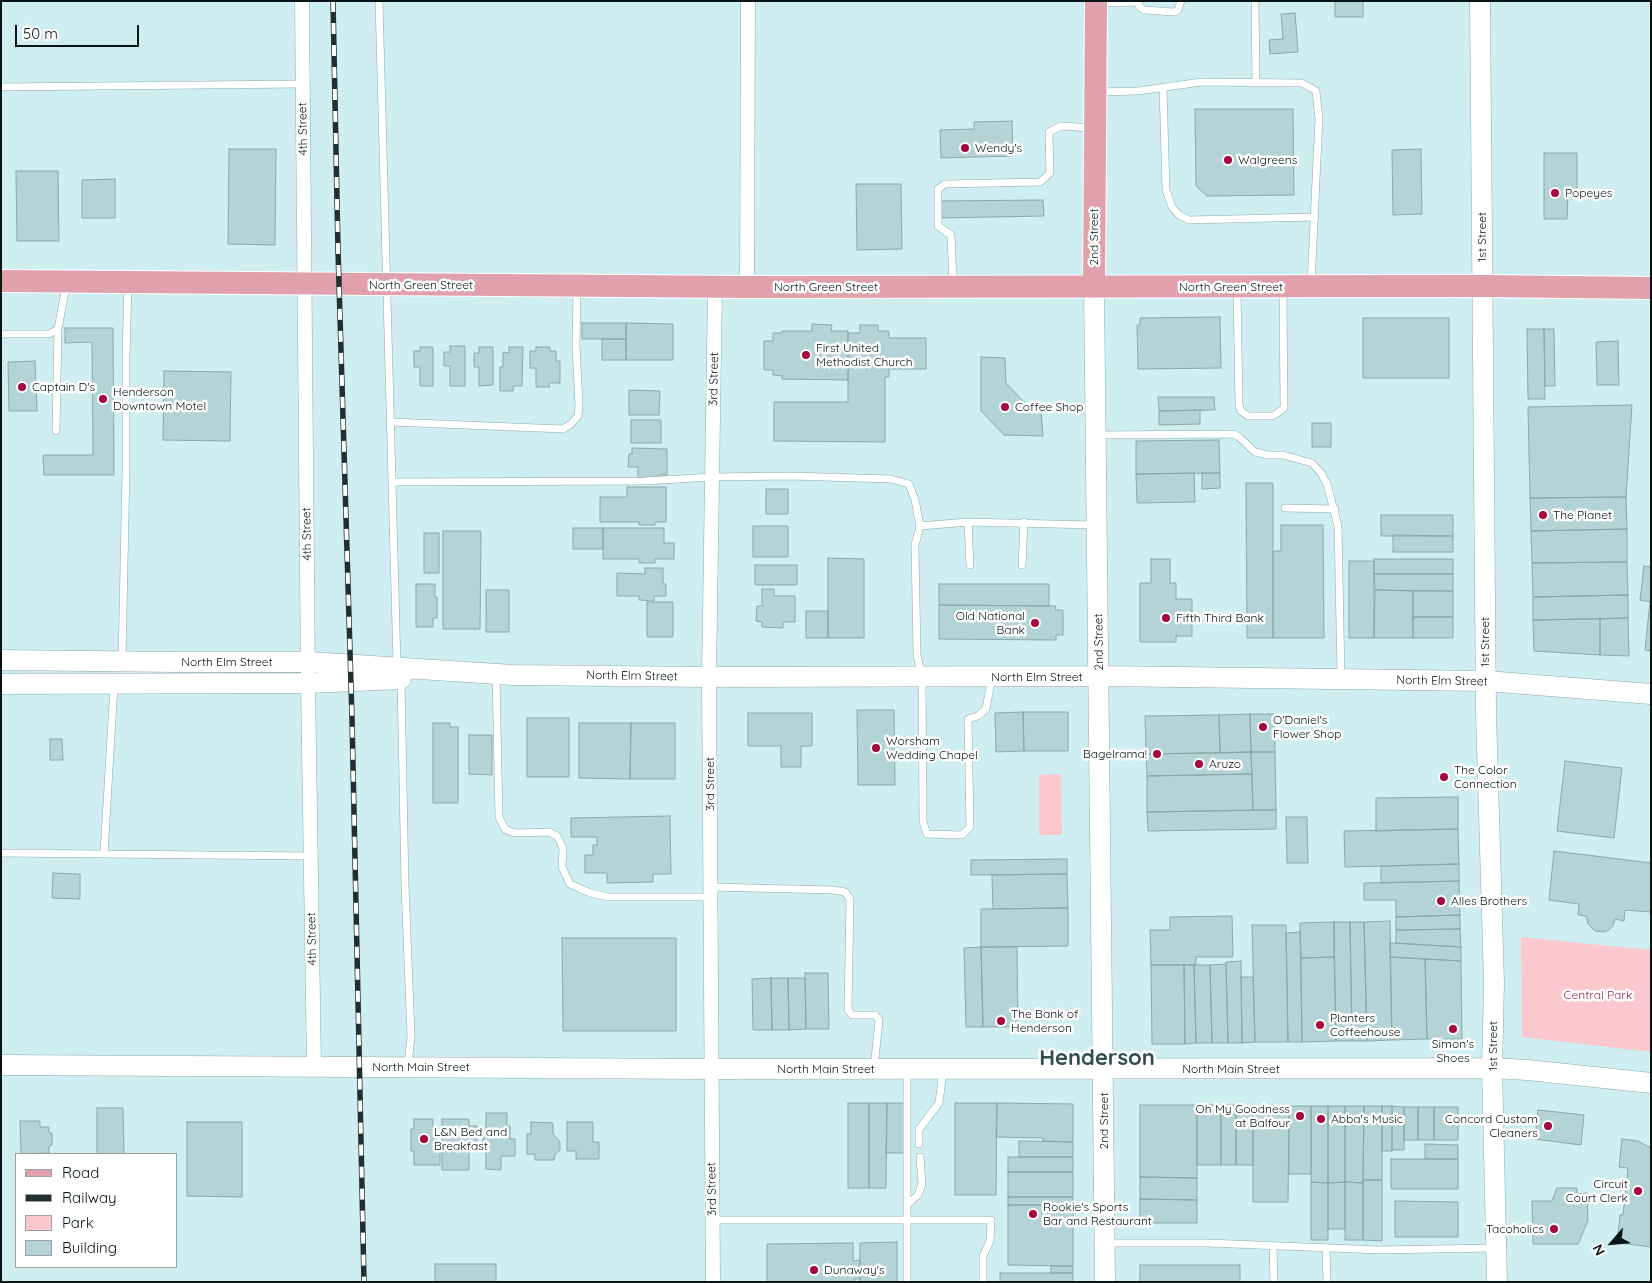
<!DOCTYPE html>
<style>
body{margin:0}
#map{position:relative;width:1652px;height:1283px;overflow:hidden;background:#ceeef2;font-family:Quicksand,sans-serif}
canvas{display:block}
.frame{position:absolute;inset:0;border:2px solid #081415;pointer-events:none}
.legend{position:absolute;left:15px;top:1153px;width:162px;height:115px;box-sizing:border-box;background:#fff;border:1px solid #9ca1a1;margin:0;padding:6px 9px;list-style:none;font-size:15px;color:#081415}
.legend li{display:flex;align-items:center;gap:10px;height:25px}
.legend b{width:25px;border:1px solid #9ca1a1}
.north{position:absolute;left:1587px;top:1218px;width:50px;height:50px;-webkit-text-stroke:4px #fff;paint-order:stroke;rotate:243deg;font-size:14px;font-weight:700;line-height:20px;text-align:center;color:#081415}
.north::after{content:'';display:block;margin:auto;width:18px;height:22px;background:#081415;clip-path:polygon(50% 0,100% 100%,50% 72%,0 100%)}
.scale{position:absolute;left:15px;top:25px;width:124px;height:22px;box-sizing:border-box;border:2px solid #081415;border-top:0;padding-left:6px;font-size:15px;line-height:18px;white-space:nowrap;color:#081415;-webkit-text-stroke:4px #fff;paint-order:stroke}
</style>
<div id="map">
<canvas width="1652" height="1283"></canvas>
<div class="frame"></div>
<ul class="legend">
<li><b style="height:6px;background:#e0a1ac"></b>Road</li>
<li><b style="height:6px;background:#212f30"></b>Railway</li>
<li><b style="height:14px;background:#fbc8cd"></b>Park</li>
<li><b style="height:14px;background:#b4d3d7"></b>Building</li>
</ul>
<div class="north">N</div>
<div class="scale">50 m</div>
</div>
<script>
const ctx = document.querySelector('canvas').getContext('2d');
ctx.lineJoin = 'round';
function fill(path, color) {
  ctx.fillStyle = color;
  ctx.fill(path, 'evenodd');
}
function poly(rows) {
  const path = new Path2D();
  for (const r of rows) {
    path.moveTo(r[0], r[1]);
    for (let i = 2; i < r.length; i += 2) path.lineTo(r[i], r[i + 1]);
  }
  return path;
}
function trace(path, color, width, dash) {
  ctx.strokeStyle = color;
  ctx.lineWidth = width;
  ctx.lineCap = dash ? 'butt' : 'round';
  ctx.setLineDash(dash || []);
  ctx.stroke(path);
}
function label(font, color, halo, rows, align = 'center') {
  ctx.font = font + ' Quicksand,sans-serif';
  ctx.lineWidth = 5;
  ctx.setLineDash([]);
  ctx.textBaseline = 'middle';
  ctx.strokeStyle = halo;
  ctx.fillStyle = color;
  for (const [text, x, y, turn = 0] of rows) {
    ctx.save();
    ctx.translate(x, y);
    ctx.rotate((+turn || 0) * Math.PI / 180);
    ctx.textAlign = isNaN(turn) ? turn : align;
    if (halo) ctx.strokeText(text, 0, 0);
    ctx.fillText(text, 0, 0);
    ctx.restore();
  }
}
fill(poly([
 [1061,774,1062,835,1039,835,1039,775],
 [1521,937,1651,950,1651,1052,1522,1037]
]), '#fbc8cd');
const building = poly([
 [1335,1,1363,1,1363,17,1335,17,1335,1],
 [1295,13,1298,52,1270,54,1269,40,1283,39,1281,14,1295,13],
 [1195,109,1293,109,1294,195,1207,196,1196,186,1195,109],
 [1012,121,1013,156,941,158,940,130,974,129,974,122,1012,121],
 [229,149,276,149,275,245,228,244,229,149],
 [1421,149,1422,214,1393,215,1392,150,1421,149],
 [1544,153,1577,153,1577,195,1568,195,1567,219,1544,219,1544,153],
 [16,171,58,171,59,241,17,241,16,171],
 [115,179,115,218,82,218,82,180,115,179],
 [856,184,901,184,902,249,857,250,856,184],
 [1043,200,1044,216,940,218,940,201,1043,200],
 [1220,317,1221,368,1138,369,1137,325,1140,325,1140,318,1220,317],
 [1363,318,1449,318,1449,378,1363,378,1363,318],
 [582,323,626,323,626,339,582,339,582,323],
 [626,323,673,324,673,360,626,360,626,323],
 [812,324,832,325,831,331,848,331,848,380,782,379,782,376,773,375,773,370,764,370,764,341,773,341,773,333,782,333,782,331,812,331,812,324],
 [860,325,878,325,878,331,889,331,889,338,926,338,926,369,889,369,889,377,885,377,885,442,774,441,774,402,848,402,848,333,860,333,860,325],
 [65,328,113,328,114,475,44,475,43,455,93,455,92,342,65,343,65,328],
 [1527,329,1544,329,1545,399,1528,399,1527,329],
 [1544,329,1554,329,1555,386,1545,386,1544,329],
 [602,339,626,339,626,360,602,360,602,339],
 [1618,341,1619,385,1597,385,1596,342,1618,341],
 [450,346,465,346,465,386,450,386,450,366,444,366,444,352,450,352,450,346],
 [420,347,433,347,433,386,420,386,420,367,414,367,414,351,420,351,420,347],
 [479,347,493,347,493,385,479,386,479,367,474,367,474,353,479,353,479,347],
 [509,347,523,347,522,386,513,386,513,391,500,391,500,367,503,367,503,352,509,353,509,347],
 [536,347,550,347,550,351,556,351,556,361,560,361,560,383,549,383,550,387,536,387,536,368,530,368,530,351,536,351,536,347],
 [981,357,1005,358,1006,383,1032,410,1041,411,1043,436,1004,435,981,411,981,357],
 [35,361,37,411,9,411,8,362,35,361],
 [164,371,231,372,230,441,163,440,164,371],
 [629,390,660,391,659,415,629,415,629,390],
 [1158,397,1214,397,1215,410,1159,411,1158,397],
 [1632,405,1626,497,1530,498,1528,407,1632,405],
 [1200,410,1200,424,1159,425,1159,411,1200,410],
 [631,420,661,420,661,443,631,443,631,420],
 [1312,423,1331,423,1331,447,1312,447,1312,423],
 [1219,440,1220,473,1136,474,1136,441,1219,440],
 [632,448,667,449,667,475,658,475,658,478,638,478,638,467,628,467,629,454,632,454,632,448],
 [1194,473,1195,502,1137,503,1136,474,1194,473],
 [1202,473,1220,473,1220,488,1202,489,1202,473],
 [1246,483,1273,483,1273,638,1247,638,1246,483],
 [627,487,666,487,666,522,655,522,655,525,639,525,639,522,600,522,600,497,627,497,627,487],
 [766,489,788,489,788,514,766,514,766,489],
 [1626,497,1627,529,1531,531,1530,498,1626,497],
 [1381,515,1453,515,1453,536,1381,536,1381,515],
 [1281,525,1323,525,1324,638,1273,638,1273,551,1281,551,1281,525],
 [753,526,788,526,788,557,753,557,753,526],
 [573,528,603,528,603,549,573,549,573,528],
 [603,528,664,528,664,543,674,543,674,559,655,559,655,563,639,563,639,559,603,559,603,528],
 [1627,529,1627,562,1532,563,1531,531,1627,529],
 [443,531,481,531,480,629,443,629,443,531],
 [424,533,439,533,439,573,424,573,424,533],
 [1393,535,1453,536,1453,552,1393,552,1393,535],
 [828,558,864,559,864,638,828,638,828,558],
 [1151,559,1170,559,1170,583,1176,583,1176,599,1192,599,1192,636,1176,636,1176,642,1140,642,1140,583,1151,583,1151,559],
 [1374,559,1453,559,1453,574,1374,574,1374,559],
 [1349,561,1374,561,1374,638,1349,638,1349,561],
 [1627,562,1628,595,1533,597,1532,563,1627,562],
 [755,565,797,565,797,585,755,585,755,565],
 [1644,566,1651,567,1651,602,1640,600,1644,566],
 [645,568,663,568,663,584,666,584,666,596,654,596,654,601,639,600,639,596,617,596,617,573,645,574,645,568],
 [1374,574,1453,574,1453,591,1375,590,1374,574],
 [416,584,435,584,435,597,437,597,437,618,433,618,433,627,416,627,416,584],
 [939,584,1049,584,1049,606,939,605,939,584],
 [762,589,774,589,774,596,795,596,795,622,783,622,783,628,762,627,762,622,756,621,757,606,762,606,762,589],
 [486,590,509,590,509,632,486,632,486,590],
 [1375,590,1413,591,1413,638,1374,638,1375,590],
 [1413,591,1453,591,1453,617,1413,617,1413,591],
 [1628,595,1628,618,1533,620,1533,597,1628,595],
 [647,602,673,602,673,637,647,637,647,602],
 [1650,602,1651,602,1651,651,1645,650,1650,602],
 [939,605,1056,606,1055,610,1063,610,1063,635,1056,635,1056,640,939,639,939,605],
 [806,611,828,611,828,638,806,638,806,611],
 [1413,617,1453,617,1453,638,1413,638,1413,617],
 [1628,618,1629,656,1600,655,1600,619,1628,618],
 [1600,619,1600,655,1534,651,1533,620,1600,619],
 [857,710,894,710,895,785,858,785,857,710],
 [1023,712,1068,712,1068,751,1024,751,1023,712],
 [1023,712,1024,751,996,752,995,713,1023,712],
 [748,713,812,713,812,746,801,746,801,767,781,767,781,746,748,746,748,713],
 [1250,714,1251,752,1220,753,1219,715,1250,714],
 [1250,714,1274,714,1275,752,1251,752,1250,714],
 [1219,715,1220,753,1146,754,1145,716,1219,715],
 [527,718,569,718,569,777,527,777,527,718],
 [433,723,450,723,450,727,458,727,458,803,433,803,433,723],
 [579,723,631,723,630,779,579,778,579,723],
 [631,723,675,723,675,779,630,779,631,723],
 [469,735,492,735,492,775,469,774,469,735],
 [50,739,62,739,63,760,50,760,50,739],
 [1251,752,1275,752,1276,810,1253,810,1251,752],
 [1251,752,1252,774,1147,776,1146,754,1251,752],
 [1565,761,1622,768,1614,838,1557,831,1565,761],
 [1252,774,1253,810,1147,812,1147,776,1252,774],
 [1458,797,1458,829,1376,831,1376,798,1458,797],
 [1276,810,1276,829,1148,831,1147,812,1276,810],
 [670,816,671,874,653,874,653,882,607,883,607,873,585,873,585,855,593,855,593,845,597,845,597,837,571,837,571,818,670,816],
 [1286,817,1307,817,1308,863,1287,863,1286,817],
 [1458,829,1459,864,1345,867,1344,831,1458,829],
 [1554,851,1651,863,1651,912,1625,910,1624,921,1615,919,1613,926,1609,930,1604,932,1595,931,1588,924,1586,916,1578,915,1579,904,1549,900,1554,851],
 [1067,859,1067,874,971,875,971,860,1067,859],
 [1459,864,1459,881,1381,883,1381,866,1459,864],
 [53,873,80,874,80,899,52,898,53,873],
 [1067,874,1068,908,993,909,992,875,1067,874],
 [1459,881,1460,915,1396,917,1396,900,1364,900,1364,883,1459,881],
 [1068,908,1068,946,981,947,981,909,1068,908],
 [1460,915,1460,929,1396,930,1396,917,1460,915],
 [1232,916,1233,957,1196,957,1196,965,1151,965,1150,930,1170,930,1170,917,1232,916],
 [1390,921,1392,1040,1367,1041,1364,922,1390,921],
 [1334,922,1350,922,1352,1041,1336,1041,1334,922],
 [1334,922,1334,957,1301,958,1300,923,1334,922],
 [1350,922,1364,922,1367,1041,1352,1041,1350,922],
 [1252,925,1286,925,1288,1042,1255,1042,1252,925],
 [1460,929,1461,947,1396,943,1396,930,1460,929],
 [1300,932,1302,1042,1288,1042,1286,933,1300,932],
 [562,938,676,938,676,1031,563,1031,562,938],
 [1390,943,1461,947,1461,961,1390,957,1390,943],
 [981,947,983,1027,966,1027,964,948,981,947],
 [981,947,1017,947,1018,1027,983,1027,981,947],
 [1334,957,1336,1041,1302,1042,1301,958,1334,957],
 [1390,957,1425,959,1427,1039,1392,1040,1390,957],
 [1425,959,1461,961,1462,1039,1427,1039,1425,959],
 [1241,961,1242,1043,1228,1043,1226,962,1241,961],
 [1226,964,1228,1043,1212,1043,1210,965,1226,964],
 [1151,965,1184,965,1185,1044,1152,1044,1151,965],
 [1184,965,1194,965,1196,1043,1185,1044,1184,965],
 [1194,965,1210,965,1212,1043,1196,1043,1194,965],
 [805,973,828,973,829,1029,806,1029,805,973],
 [1241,977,1253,977,1255,1042,1242,1043,1241,977],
 [771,978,788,978,789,1030,772,1030,771,978],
 [771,978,772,1030,753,1030,752,979,771,978],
 [788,978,805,978,806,1029,789,1030,788,978],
 [848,1103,869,1103,869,1188,848,1188,848,1103],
 [869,1103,887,1103,886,1188,869,1188,869,1103],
 [887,1103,906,1103,905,1153,886,1153,887,1103],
 [955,1103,997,1103,996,1195,955,1195,955,1103],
 [997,1103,1073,1104,1073,1142,1043,1141,1043,1138,996,1137,997,1103],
 [1140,1105,1197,1105,1197,1178,1140,1177,1140,1105],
 [1197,1105,1221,1105,1221,1165,1197,1165,1197,1105],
 [1221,1105,1236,1105,1236,1165,1221,1165,1221,1105],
 [1236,1105,1253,1106,1253,1165,1236,1165,1236,1105],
 [1253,1106,1289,1106,1288,1202,1253,1202,1253,1106],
 [1289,1106,1311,1106,1311,1174,1289,1174,1289,1106],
 [1311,1106,1328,1106,1328,1183,1311,1182,1311,1106],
 [1328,1106,1345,1106,1345,1182,1328,1183,1328,1106],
 [1345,1106,1364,1106,1363,1183,1345,1182,1345,1106],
 [1364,1106,1382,1106,1382,1180,1363,1180,1364,1106],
 [1382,1106,1392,1106,1392,1151,1382,1151,1382,1106],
 [1392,1106,1404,1107,1404,1150,1392,1150,1392,1106],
 [1404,1107,1418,1107,1418,1140,1404,1140,1404,1107],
 [1418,1107,1434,1107,1434,1140,1418,1140,1418,1107],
 [1434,1107,1458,1107,1458,1140,1434,1140,1434,1107],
 [97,1108,123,1108,124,1154,97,1154,97,1108],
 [1538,1110,1584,1115,1581,1145,1535,1139,1538,1110],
 [486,1113,507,1113,507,1126,510,1126,510,1139,515,1139,515,1156,501,1156,501,1170,486,1169,486,1147,483,1147,483,1133,486,1133,486,1113],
 [414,1119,433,1119,433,1129,437,1129,437,1148,440,1149,440,1165,414,1165,414,1151,411,1151,411,1129,414,1129,414,1119],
 [442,1119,469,1119,469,1126,477,1126,477,1144,469,1144,469,1170,442,1170,442,1119],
 [20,1121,40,1121,40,1127,49,1127,49,1133,52,1133,52,1145,49,1146,49,1153,21,1154,20,1121],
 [187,1122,242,1122,242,1197,187,1196,187,1122],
 [531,1122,553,1123,553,1134,560,1142,560,1150,555,1155,554,1160,535,1160,535,1154,527,1154,527,1134,531,1134,531,1122],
 [567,1122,593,1122,593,1142,599,1142,599,1159,576,1159,576,1151,567,1151,567,1122],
 [1622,1139,1638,1141,1651,1148,1651,1247,1620,1243,1621,1234,1618,1234,1620,1215,1623,1215,1628,1168,1619,1167,1622,1139],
 [1019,1141,1073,1142,1073,1157,1019,1157,1019,1141],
 [1425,1144,1458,1145,1458,1159,1425,1159,1425,1144],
 [1008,1157,1073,1157,1073,1172,1008,1172,1008,1157],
 [1391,1159,1458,1159,1458,1189,1391,1189,1391,1159],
 [1008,1172,1073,1172,1073,1197,1008,1197,1008,1172],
 [1140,1177,1197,1178,1197,1200,1140,1199,1140,1177],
 [1363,1180,1382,1180,1382,1241,1363,1240,1363,1180],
 [1311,1182,1328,1183,1328,1240,1311,1240,1311,1182],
 [1345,1182,1345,1229,1328,1229,1328,1183,1345,1182],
 [1345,1182,1363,1183,1363,1240,1345,1240,1345,1182],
 [1557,1188,1577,1188,1577,1194,1587,1193,1588,1221,1578,1244,1533,1244,1532,1201,1552,1201,1557,1188],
 [1008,1197,1073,1197,1073,1205,1008,1205,1008,1197],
 [1140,1199,1197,1200,1197,1223,1140,1223,1140,1199],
 [1395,1201,1458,1202,1458,1237,1395,1237,1395,1201],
 [1008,1205,1073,1205,1073,1266,1008,1265,1008,1205],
 [897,1242,897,1282,860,1282,860,1243,897,1242],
 [853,1243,853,1261,860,1260,860,1279,854,1279,854,1282,767,1282,767,1244,853,1243],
 [435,1264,496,1264,496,1282,435,1282,435,1264],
 [1140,1265,1240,1265,1240,1282,1140,1282,1140,1265],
 [1051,1266,1073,1266,1073,1273,1051,1273,1051,1266],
 [1000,1273,1073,1273,1073,1282,1000,1282,1000,1273]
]);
fill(building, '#b4d3d7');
trace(building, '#8aa8ab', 1);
const lane = poly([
 [379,1,397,665],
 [1138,1,1139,6,1144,10,1174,12,1178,10,1181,1],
 [1255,1,1256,83],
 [1099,3,1138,2],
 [1,87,303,84],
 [1163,87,1166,190,1172,207,1179,215,1189,220,1315,217],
 [1098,92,1138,91,1201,82,1302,83,1316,91,1319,118,1311,284],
 [953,284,951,235,938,226,938,189,945,184,1040,182,1050,173,1049,132,1061,126,1091,128],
 [1237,289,1239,406,1241,411,1248,416,1273,416,1284,408,1283,290],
 [1,334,49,334,58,329,66,286],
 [391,422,563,429,571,424,578,416,579,405,576,346,577,289],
 [56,431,58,329],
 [1096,435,1233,434,1239,437,1255,452,1268,455,1283,455,1312,463,1321,473,1327,484,1338,526,1341,677],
 [392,482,645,481,712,477,790,476,891,479,909,484,915,500,920,526,915,545,917,655,922,677,923,822,927,834,962,835,970,827,968,719,978,716,986,709,992,677],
 [1285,508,1335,509],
 [968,522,970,565],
 [920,526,968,522,1094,525],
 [1022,565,1024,522],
 [122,660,126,471,126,356,128,285],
 [496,676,499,817,505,829,514,833,549,832,557,836,563,848,562,867,570,884,588,892,607,897,711,897],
 [401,681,405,885,411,1036,408,1064],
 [1,853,311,856],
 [104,853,114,686],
 [710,887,833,890,845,892,850,899,848,1010,852,1015,875,1015,879,1020,874,1068],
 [919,1144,919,1129,939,1103,943,1071],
 [907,1205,918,1195,922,1184,920,1157],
 [713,1220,991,1220,990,1241,983,1256,983,1282],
 [1107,1243,1208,1243,1380,1250,1493,1248],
 [1273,1246,1274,1282],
 [1326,1248,1327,1282],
 [907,1282,907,1071]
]);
const street = poly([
 [302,1,308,683,314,1067],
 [747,287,748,1],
 [713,1282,709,677,715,287]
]);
const secondary = poly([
 [1480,1,1486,713,1494,983,1492,1068,1497,1282],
 [1094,287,1105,1282],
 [1,660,179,662,309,662,513,675,709,677,1099,676,1486,681,1651,694],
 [1,684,308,683,401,679],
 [1,1065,711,1069,1492,1068,1528,1070,1651,1083]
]);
const primary = poly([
 [1,281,747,287,1483,286,1651,288],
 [1094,287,1096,1]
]);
trace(lane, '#8caaae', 8);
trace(street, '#8caaae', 15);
trace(secondary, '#8caaae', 21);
trace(primary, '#fff', 24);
trace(lane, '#fff', 7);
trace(street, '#fff', 14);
trace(secondary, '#fff', 20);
trace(primary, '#e0a1ac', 22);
const rail = poly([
 [333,1,338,250,352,718,364,1282]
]);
trace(rail, '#212f30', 5.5);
trace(rail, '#fff', 4, [11]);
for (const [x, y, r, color] of [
 [965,148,5,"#a3073e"],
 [1228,160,5,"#a3073e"],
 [1555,193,5,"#a3073e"],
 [806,355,5,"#a3073e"],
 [22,387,5,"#a3073e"],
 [103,399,5,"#a3073e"],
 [1005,407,5,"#a3073e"],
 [1543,515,5,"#a3073e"],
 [1166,618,5,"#a3073e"],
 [1035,623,5,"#a3073e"],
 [1263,727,5,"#a3073e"],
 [876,748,5,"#a3073e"],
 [1157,754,5,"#a3073e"],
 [1199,764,5,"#a3073e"],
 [1444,777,5,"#a3073e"],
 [1441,901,5,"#a3073e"],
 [1001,1021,5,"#a3073e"],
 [1320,1025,5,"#a3073e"],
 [1453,1029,5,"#a3073e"],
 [1300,1116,5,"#a3073e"],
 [1321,1119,5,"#a3073e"],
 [1548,1126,5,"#a3073e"],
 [424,1139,5,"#a3073e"],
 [1638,1191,5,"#a3073e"],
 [1033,1214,5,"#a3073e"],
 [1554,1229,5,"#a3073e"],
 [814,1270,5,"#a3073e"]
]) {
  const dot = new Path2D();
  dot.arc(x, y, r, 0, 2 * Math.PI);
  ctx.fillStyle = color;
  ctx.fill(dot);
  trace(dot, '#fff', 2);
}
label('12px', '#081415', '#fff', [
 ["4th Street",303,129,-91],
 ["2nd Street",1094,237,-90],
 ["1st Street",1482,237,-90],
 ["North Green Street",421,285],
 ["North Green Street",826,287],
 ["North Green Street",1231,287],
 ["3rd Street",714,379,-89],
 ["4th Street",307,534,-91],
 ["2nd Street",1099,642,-91],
 ["1st Street",1485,642,-90],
 ["North Elm Street",227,662],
 ["North Elm Street",632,676,1],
 ["North Elm Street",1037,677],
 ["North Elm Street",1442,681,1],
 ["3rd Street",710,784,-90],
 ["4th Street",312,939,-91],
 ["1st Street",1493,1046,-90],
 ["North Main Street",421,1067],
 ["North Main Street",826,1069],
 ["North Main Street",1231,1069],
 ["2nd Street",1104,1121,-90],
 ["3rd Street",712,1189,-91]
]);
label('12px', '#081415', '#fff', [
 ["Wendy's",975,148],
 ["Walgreens",1238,160],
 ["Popeyes",1565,193],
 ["First United",816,348],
 ["Methodist Church",816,362],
 ["Captain D's",32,387],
 ["Henderson",113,392],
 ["Downtown Motel",113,406],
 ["Coffee Shop",1015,407],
 ["The Planet",1553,515],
 ["Old National",1025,616,"right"],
 ["Bank",1025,630,"right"],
 ["Fifth Third Bank",1176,618],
 ["O'Daniel's",1273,720],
 ["Flower Shop",1273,734],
 ["Worsham",886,741],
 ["Wedding Chapel",886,755],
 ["Bagelrama!",1147,754,"right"],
 ["Aruzo",1209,764],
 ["The Color",1454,770],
 ["Connection",1454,784],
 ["Alles Brothers",1451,901],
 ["The Bank of",1011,1014],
 ["Henderson",1011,1028],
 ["Planters",1330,1018],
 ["Coffeehouse",1330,1032],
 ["Simon's",1453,1044,"center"],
 ["Shoes",1453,1058,"center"],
 ["Oh My Goodness",1290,1109,"right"],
 ["at Balfour",1290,1123,"right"],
 ["Abba's Music",1331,1119],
 ["Concord Custom",1538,1119,"right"],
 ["Cleaners",1538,1133,"right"],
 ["L&N Bed and",434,1132],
 ["Breakfast",434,1146],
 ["Circuit",1628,1184,"right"],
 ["Court Clerk",1628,1198,"right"],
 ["Rookie's Sports",1043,1207],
 ["Bar and Restaurant",1043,1221],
 ["Tacoholics",1544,1229,"right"],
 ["Dunaway's",824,1270]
], 'left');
label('12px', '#932b43', '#fff', [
 ["Central Park",1598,995]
]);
label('bold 22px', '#314d50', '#fff', [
 ["Henderson",1097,1058]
]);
</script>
